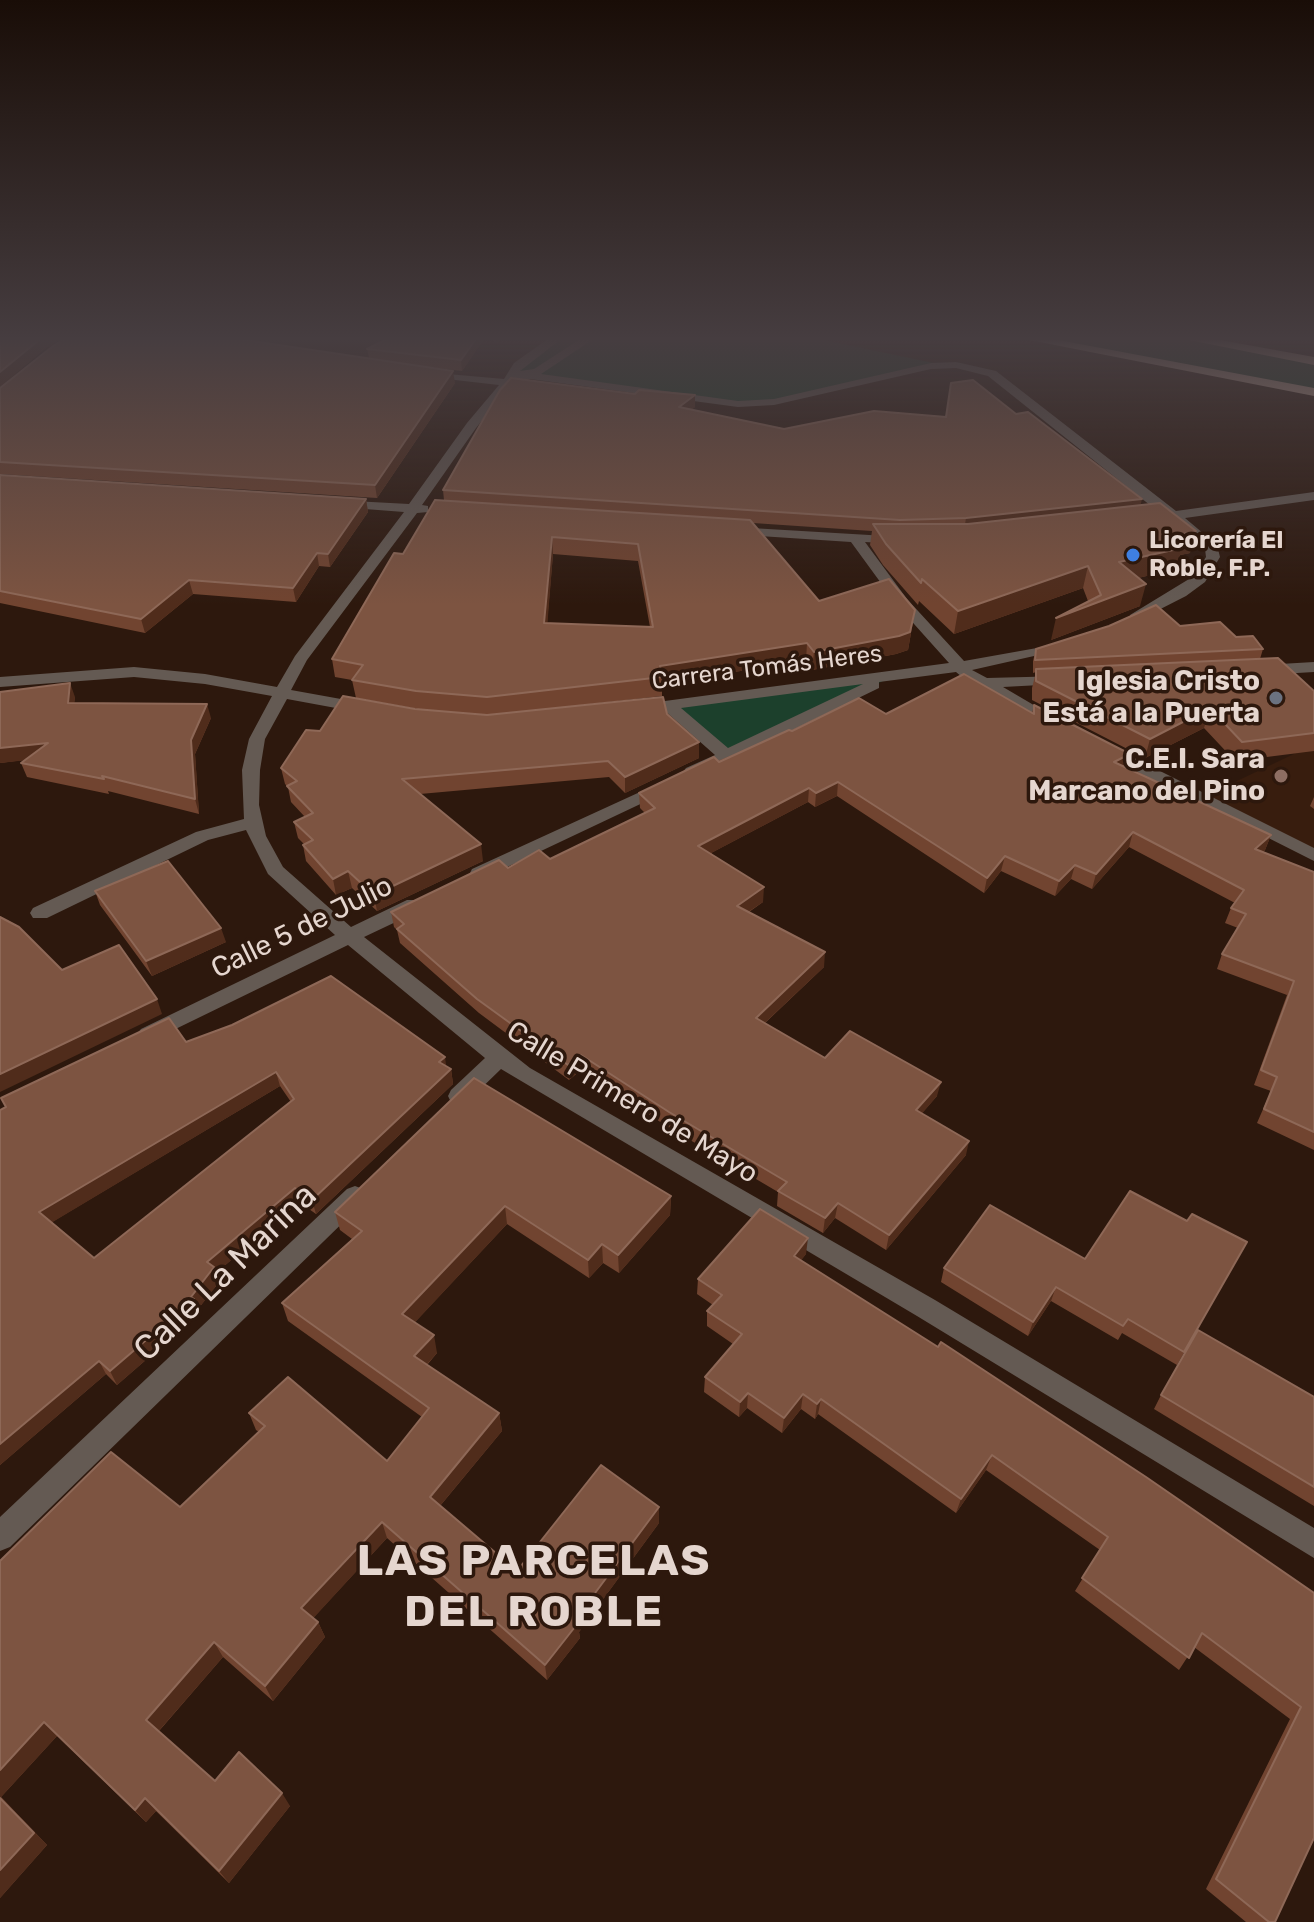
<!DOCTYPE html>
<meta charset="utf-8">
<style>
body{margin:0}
canvas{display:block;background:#2d180d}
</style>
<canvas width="1314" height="1922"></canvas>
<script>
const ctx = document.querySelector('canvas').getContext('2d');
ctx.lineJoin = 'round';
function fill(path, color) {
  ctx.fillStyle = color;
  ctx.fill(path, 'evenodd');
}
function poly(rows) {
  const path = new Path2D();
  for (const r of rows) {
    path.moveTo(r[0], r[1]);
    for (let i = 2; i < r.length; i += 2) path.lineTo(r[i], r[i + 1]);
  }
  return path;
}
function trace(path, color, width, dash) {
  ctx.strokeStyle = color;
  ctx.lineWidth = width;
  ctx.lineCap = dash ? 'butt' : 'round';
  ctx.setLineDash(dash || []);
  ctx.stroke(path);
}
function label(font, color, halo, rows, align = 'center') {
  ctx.font = font + ' Rubik,sans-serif';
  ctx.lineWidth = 7;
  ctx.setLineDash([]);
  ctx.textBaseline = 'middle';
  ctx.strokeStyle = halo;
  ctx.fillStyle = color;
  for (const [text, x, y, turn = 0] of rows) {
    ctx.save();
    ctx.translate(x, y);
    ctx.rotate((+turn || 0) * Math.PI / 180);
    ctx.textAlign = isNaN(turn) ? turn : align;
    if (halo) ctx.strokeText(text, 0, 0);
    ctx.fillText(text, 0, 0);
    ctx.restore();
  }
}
fill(poly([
 [214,336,409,336,357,364],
 [1314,719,1314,855,1201,798,1294,754]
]), '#381d0e');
fill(poly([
 [561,336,805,336,943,365,774,402,738,404,512,373],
 [1015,336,1175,336,1314,361,1314,392],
 [889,678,726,756,667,704]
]), '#1c402c');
fill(poly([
 [552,336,565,336,520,371,534,369,585,336,598,336,541,374,738,401,774,399,931,363,956,362,996,371,1176,511,1314,492,1314,500,1185,518,1217,545,1220,557,1205,582,1186,596,1135,622,1130,621,1130,615,1194,576,1206,557,1205,549,988,376,956,368,931,369,774,405,738,407,530,379,508,388,476,428,422,505,428,506,428,512,417,513,307,660,291,690,363,703,371,708,363,713,287,699,265,739,260,770,259,805,266,836,283,867,351,927,407,900,421,900,424,905,421,910,364,937,530,1068,935,1300,1314,1528,1314,1558,917,1316,501,1069,467,1102,459,1104,451,1102,448,1096,451,1090,485,1058,348,945,155,1039,141,1039,137,1034,141,1029,335,935,268,874,246,830,208,840,47,918,33,918,30,913,33,908,196,832,244,819,242,770,249,739,272,696,205,684,134,677,0,687,0,677,134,667,205,674,277,687,295,656,404,512,339,507,334,506,334,500,409,504,467,423,499,385,429,377,423,374,425,372,504,379,514,363,552,336],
 [734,527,903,537,903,543,898,544,865,542,907,599,964,661,1065,643,1065,649,972,670,987,678,1065,676,1065,682,1059,684,1003,687,1066,724,1058,729,1052,727,981,688,973,686,956,672,879,682,879,688,698,776,686,776,683,772,686,768,715,755,664,710,641,713,635,711,635,705,949,663,897,605,851,542,729,534,727,531,734,527],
 [863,684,728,748,681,708,863,684],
 [1314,662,1314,672,1263,675,1255,670,1263,665,1314,662],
 [1104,743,1314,848,1314,861,1098,752,1096,748,1104,743],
 [664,781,670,782,673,786,670,790,486,877,472,877,470,873,472,869,664,781],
 [355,1186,363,1189,367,1196,363,1203,10,1547,0,1551,0,1517,347,1189,355,1186]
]), '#645a53');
fill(poly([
 [1009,336,1037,336,1314,388,1314,396,1009,336],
 [1169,336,1198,336,1314,357,1314,365,1169,336]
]), '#c8ac9c');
fill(poly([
 [393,336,507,336,496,343,486,336,462,371,404,364,455,383,377,498,0,474,0,388,236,339,369,358,367,349],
 [695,407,691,410,784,429,946,417,1016,414,1140,505,1190,553,1180,555,1176,569,1138,578,1140,606,1051,640,1088,601,1083,588,954,634,919,601,918,605,883,565,870,545,872,531,753,523,819,601,915,610,908,650,896,654,812,670,806,661,662,683,662,696,502,714,667,714,699,742,699,758,625,793,609,777,420,794,483,861,377,911,352,888,336,895,306,861,303,845,304,844,298,838,294,822,305,817,291,802,288,787,285,784,281,768,320,731,418,709,356,698,352,680,335,677,332,659,403,554,444,500,443,490],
 [553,554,638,561,650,627,547,623],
 [0,475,366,499,368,512,330,567,319,566,296,602,193,594,145,633,0,603],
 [1180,626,1236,637,1263,649,1260,659,1314,691,1314,751,1235,761,1204,728,1145,758,1032,700,1032,688,1036,672,1033,673,1033,661,1036,649],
 [0,692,75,697,74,703,211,718,195,754,199,814,108,791,109,794,27,777,21,763,24,760,0,763],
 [1034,705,1130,754,1126,767,1271,835,1265,850,1263,852,1314,872,1314,1150,1257,1123,1271,1091,1254,1085,1287,995,1217,969,1222,954,1238,928,1225,923,1231,908,1235,903,1129,847,1092,889,1071,879,1055,896,1001,871,984,893,837,796,815,807,808,802,711,853,763,902,749,912,824,967,765,1023,825,1058,937,1096,922,1113,966,1155,886,1250,835,1218,823,1233,777,1206,778,1192,668,1127,581,1070,569,1080,479,1013,400,943,397,930,394,927,391,912,508,868,550,859,645,813,640,808,639,793,792,731,886,714,1032,713],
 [1314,797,1314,809,1310,806],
 [95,891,226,942,152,976,100,905],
 [186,1042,446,1067,451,1069,453,1084,316,1214,299,1202,216,1273,220,1281,198,1309,200,1313,117,1385,106,1374,0,1465,0,1110],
 [280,1086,291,1102,94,1258,52,1222],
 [671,1196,670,1215,619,1273,603,1263,589,1278,507,1224,415,1322,437,1353,427,1365,499,1413,502,1431,440,1506,517,1571,659,1523,579,1632,580,1638,547,1680,387,1538,313,1618,318,1622,325,1637,273,1701,223,1657,159,1731,215,1781,290,1806,229,1883,156,1811,146,1822,57,1736,1,1797,47,1845,0,1898,0,1561,180,1507,259,1432,256,1430,249,1413,387,1461,422,1417,288,1321,282,1303,352,1239,340,1230,335,1212],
 [806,1254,801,1260,1314,1593,1314,1838,1275,1922,1246,1922,1206,1889,1290,1719,1194,1647,1179,1670,1075,1591,1100,1550,986,1470,956,1513,818,1414,815,1419,801,1409,782,1433,747,1408,739,1417,704,1392,705,1377,733,1344,707,1326,707,1311,713,1305,697,1294,698,1279],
 [1239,1256,1177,1365,1122,1333,1118,1340,1051,1301,1028,1336,941,1282,944,1268,1085,1259],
 [1161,1395,1314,1397,1314,1506,1154,1409]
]), '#714430');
fill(poly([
 [44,336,66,336,45,349,0,387,0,372],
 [478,336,486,336,462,371,461,360],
 [495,336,507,336,496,343],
 [453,371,455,383,377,498,375,485],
 [695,395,695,407,679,419,679,407],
 [366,499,368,512,330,567,328,554],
 [1142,499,1139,511,964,531,966,518],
 [1196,531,1190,553,1180,555,1176,569,1113,584,1119,562,1168,538],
 [552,537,553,554,546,641,544,623],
 [317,553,319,566,296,602,293,588],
 [1088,566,1083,588,954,634,958,611],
 [189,580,193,594,145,633,141,619],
 [1146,584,1140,606,1051,640,1056,618],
 [915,610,908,650,896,654,812,670,814,652],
 [807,643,806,661,662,683,660,666],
 [70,683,75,697,73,717,68,703],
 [207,704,211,718,195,754,199,814,195,799,191,740],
 [1210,708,1204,728,1145,758,1150,739],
 [699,742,699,758,625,793,625,777],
 [48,743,54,757,0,763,0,748],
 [1130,754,1126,768,1114,762],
 [838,782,837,796,815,807,816,793],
 [809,788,808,802,698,860,698,846],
 [1133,832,1129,847,1092,889,1096,874],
 [1271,835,1265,850,1250,863,1255,849],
 [481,844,483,861,377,911,374,895],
 [1005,856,1001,871,984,893,987,878],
 [1075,865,1071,879,1055,896,1059,881],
 [348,871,352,888,336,895,333,879],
 [764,887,763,902,736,920,737,906],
 [221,928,226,942,152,976,146,961],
 [825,952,824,967,755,1032,756,1018],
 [157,999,162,1014,0,1092,0,1074],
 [581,1055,581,1070,569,1080,568,1065],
 [445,1057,447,1072,439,1062],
 [451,1069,453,1084,316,1214,312,1200],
 [276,1072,280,1086,46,1226,39,1212],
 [941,1082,937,1096,913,1124,916,1110],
 [969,1141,966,1155,886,1250,889,1235],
 [295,1188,299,1202,216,1273,220,1281,198,1309,200,1313,117,1385,110,1371,191,1297,207,1262],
 [671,1196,670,1215,619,1273,618,1255],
 [838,1203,835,1218,823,1233,825,1218],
 [505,1206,507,1224,406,1332,402,1314],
 [808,1238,806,1254,792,1272,794,1256],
 [602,1244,603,1263,589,1278,588,1260],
 [1056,1287,1051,1301,1028,1336,1033,1322],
 [434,1335,437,1353,418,1374,414,1356],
 [99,1361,106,1374,0,1465,0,1444],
 [748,1393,747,1408,739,1417,740,1402],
 [803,1394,801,1409,782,1433,784,1418],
 [821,1399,818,1414,815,1419,817,1404],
 [499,1413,502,1431,434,1513,430,1497],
 [992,1455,986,1470,956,1513,961,1499],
 [659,1507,659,1523,579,1632,580,1638,547,1680,545,1665,575,1620],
 [382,1522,387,1538,308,1624,301,1608],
 [318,1622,325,1637,273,1701,265,1686],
 [214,1642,223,1657,156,1734,146,1720],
 [44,1722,57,1736,1,1797,47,1845,0,1898,0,1770],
 [282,1793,290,1806,229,1883,219,1871],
 [145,1798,156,1811,146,1822,135,1810]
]), '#502c1b');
const building = poly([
 [0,336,44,336,0,372,0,336],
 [69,336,234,336,232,338,453,371,375,485,0,462,0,388,53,346,69,336],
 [393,336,478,336,461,360,367,349,393,336],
 [511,378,635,394,639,390,695,395,679,407,784,429,874,411,946,417,951,383,973,380,1016,414,1028,412,1142,499,966,518,900,520,443,490,500,390,511,378],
 [0,475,366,499,328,554,317,553,293,588,189,580,141,619,0,591,0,475],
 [435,500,750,520,819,601,889,579,915,610,910,632,899,636,814,652,807,643,660,666,662,677,487,697,416,691,352,680,363,665,332,659,394,553,403,554,435,500],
 [552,537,638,544,653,627,544,623,552,537],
 [1160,503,1196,531,1168,538,1182,548,1119,562,1146,584,1056,618,1101,595,1088,566,958,611,922,579,921,583,886,544,873,524,968,524,1160,503],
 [1156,605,1180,626,1220,622,1236,637,1253,636,1263,649,1035,660,1036,649,1109,626,1156,605],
 [1278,658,1314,691,1314,733,1242,742,1210,708,1150,739,1036,681,1036,669,1278,658],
 [964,674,1034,714,1034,705,1130,754,1114,762,1271,835,1255,849,1314,872,1314,1132,1264,1109,1277,1077,1261,1070,1294,981,1222,954,1246,914,1231,908,1244,890,1133,832,1096,874,1075,865,1059,881,1005,856,987,878,838,782,816,793,809,788,698,846,764,887,737,906,825,952,756,1018,825,1058,850,1031,941,1082,916,1110,969,1141,889,1235,838,1203,825,1218,778,1191,787,1182,669,1112,581,1055,568,1065,477,999,397,929,404,924,391,912,499,860,508,868,539,850,550,859,655,808,639,793,714,757,719,762,789,730,792,731,859,698,886,714,964,674],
 [70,683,68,703,207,704,191,740,195,799,102,776,104,779,21,763,48,743,0,748,0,692,70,683],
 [343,696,415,709,487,715,663,697,667,714,699,742,625,777,608,761,402,779,481,844,374,895,348,871,333,879,303,845,313,840,294,822,313,813,287,786,297,781,281,768,306,730,320,731,343,696],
 [168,861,221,928,146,961,95,891,168,861],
 [0,917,19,927,62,970,119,945,157,999,0,1074,0,917],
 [331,976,445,1057,439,1062,451,1069,312,1200,295,1188,207,1262,214,1267,191,1297,194,1299,110,1371,99,1361,0,1444,0,1110,6,1107,1,1098,169,1018,186,1042,232,1025,331,976],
 [276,1072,294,1099,94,1258,39,1212,276,1072],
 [474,1078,671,1196,618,1255,602,1244,588,1260,505,1206,402,1314,434,1335,414,1356,499,1413,430,1497,517,1571,601,1465,659,1507,575,1620,578,1623,545,1665,382,1522,301,1608,318,1622,265,1686,214,1642,146,1720,215,1781,239,1752,282,1793,219,1871,145,1798,135,1810,44,1722,0,1770,0,1561,111,1452,180,1507,265,1426,249,1413,288,1377,387,1461,429,1408,282,1303,362,1231,335,1212,474,1078],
 [1130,1191,1187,1221,1192,1214,1247,1242,1184,1352,1128,1319,1123,1326,1056,1287,1033,1322,944,1268,990,1205,1085,1259,1130,1191],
 [760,1209,808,1238,794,1256,938,1347,941,1342,1146,1477,1314,1593,1314,1838,1275,1922,1269,1922,1216,1879,1301,1707,1202,1633,1189,1658,1082,1578,1108,1537,992,1455,961,1499,821,1399,817,1404,803,1394,784,1418,748,1393,740,1402,705,1377,742,1334,707,1311,722,1295,698,1279,760,1209],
 [1198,1330,1314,1397,1314,1487,1161,1395,1198,1330],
 [0,1798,34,1833,0,1870,0,1798]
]);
fill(building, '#7d5441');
trace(building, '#8e6857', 2);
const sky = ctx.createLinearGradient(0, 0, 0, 605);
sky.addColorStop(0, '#190d07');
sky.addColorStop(0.56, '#463d40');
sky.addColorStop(1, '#463d4000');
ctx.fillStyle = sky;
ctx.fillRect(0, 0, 1314, 605);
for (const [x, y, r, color] of [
 [1133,555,8,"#3f7fe0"],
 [1276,698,8,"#6b7280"],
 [1281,776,8,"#8d6e63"]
]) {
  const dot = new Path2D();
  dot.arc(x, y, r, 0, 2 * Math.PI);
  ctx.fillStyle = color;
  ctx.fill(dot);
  trace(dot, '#2d180d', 3);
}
label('bold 24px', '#e5d6cf', '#2d180d', [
 ["Licorería El",1149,541],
 ["Roble, F.P.",1149,569]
], 'left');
label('24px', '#e5d6cf', '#2d180d', [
 ["Carrera Tomás Heres",767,668,-7]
]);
label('bold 28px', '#e5d6cf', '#2d180d', [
 ["Iglesia Cristo",1260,682],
 ["Está a la Puerta",1260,714],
 ["C.E.I. Sara",1265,760],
 ["Marcano del Pino",1265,792]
], 'right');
label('28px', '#e5d6cf', '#2d180d', [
 ["Calle 5 de Julio",302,928,-26],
 ["Calle Primero de Mayo",632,1103,31]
]);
label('34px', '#e5d6cf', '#2d180d', [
 ["Calle La Marina",226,1273,-44]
]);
ctx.letterSpacing = '2px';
label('bold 44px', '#e5d6cf', '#2d180d', [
 ["LAS PARCELAS",534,1562],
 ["DEL ROBLE",534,1613]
]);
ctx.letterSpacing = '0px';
</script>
